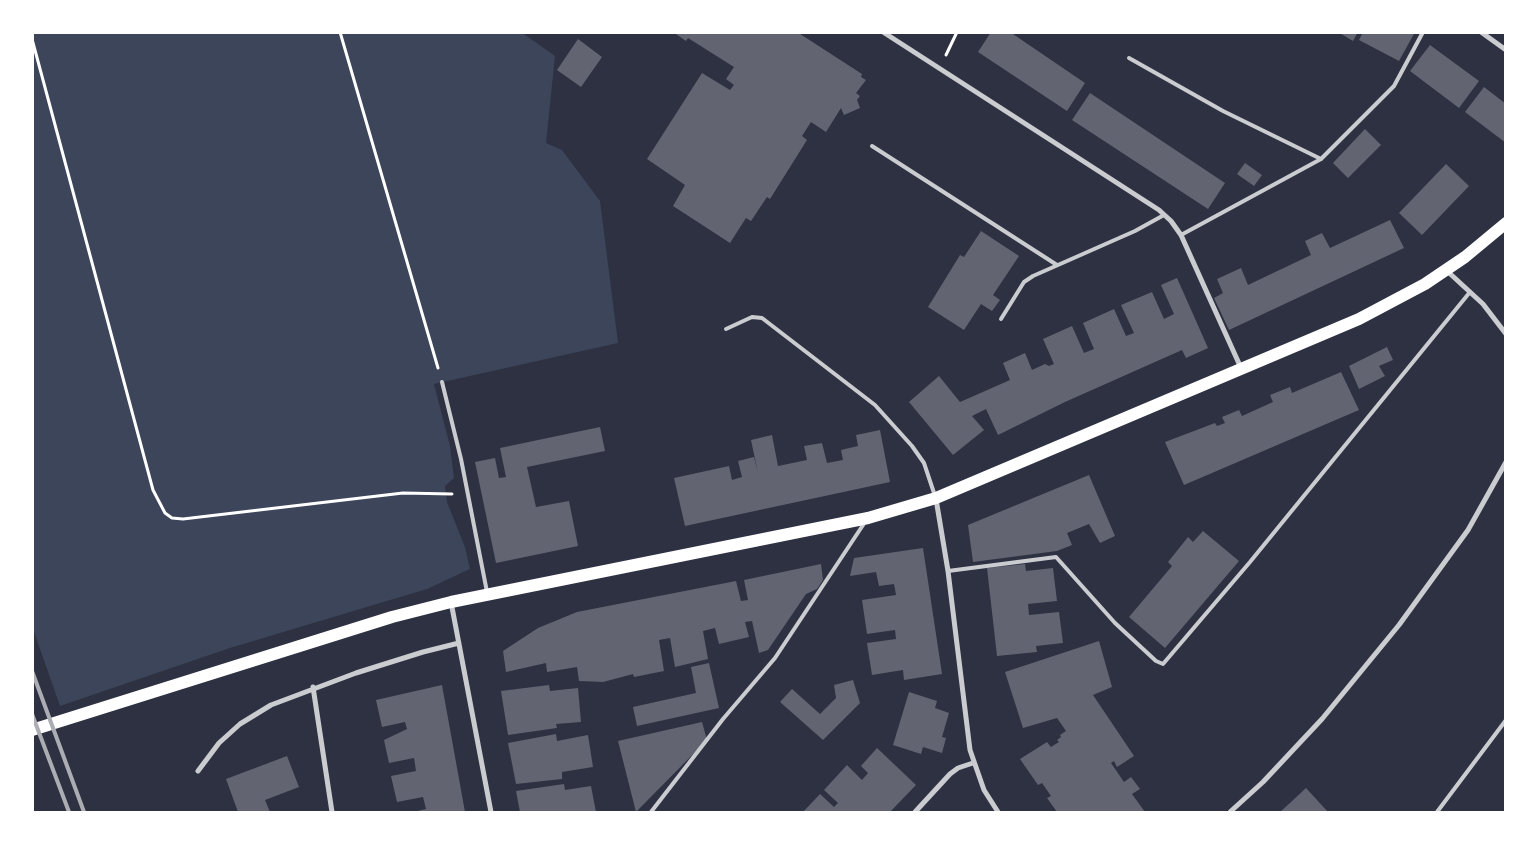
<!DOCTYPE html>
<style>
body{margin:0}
#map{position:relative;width:1538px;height:845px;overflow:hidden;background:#2d3142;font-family:Jost,sans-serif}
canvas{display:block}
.frame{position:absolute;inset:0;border:34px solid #fff;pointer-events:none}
</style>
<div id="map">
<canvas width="1538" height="845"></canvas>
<div class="frame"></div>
</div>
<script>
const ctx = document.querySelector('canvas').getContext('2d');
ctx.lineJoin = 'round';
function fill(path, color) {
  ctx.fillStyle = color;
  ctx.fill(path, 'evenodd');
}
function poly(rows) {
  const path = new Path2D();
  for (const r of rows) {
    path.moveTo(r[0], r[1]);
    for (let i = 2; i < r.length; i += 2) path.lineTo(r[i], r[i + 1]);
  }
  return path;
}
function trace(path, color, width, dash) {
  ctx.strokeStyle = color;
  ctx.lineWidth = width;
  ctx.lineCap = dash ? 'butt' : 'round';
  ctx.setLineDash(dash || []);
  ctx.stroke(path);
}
fill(poly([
 [521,32,555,56,546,143,562,150,600,201,618,343,434,384,450,446,454,478,445,486,447,502,465,547,470,569,427,589,230,648,60,706,32,626,32,33]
]), '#3c4559');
fill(poly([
 [673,32,797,32,862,74,861,77,866,80,856,93,860,96,857,100,860,108,844,115,841,108,826,132,811,122,802,136,807,140,770,199,767,197,751,221,746,218,730,243,673,206,685,185,647,159,702,73,730,90,734,85,726,79,734,67,688,38,686,41],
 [991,32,1010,32,1085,83,1067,111,978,52],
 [1338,32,1358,32,1353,41],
 [1363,32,1415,32,1399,61,1359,40],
 [578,39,602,57,581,87,557,70],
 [1430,45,1479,81,1459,108,1410,71],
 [1484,87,1506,104,1506,143,1465,112],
 [1090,93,1225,183,1208,209,1072,120],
 [1365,129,1381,145,1348,178,1333,163],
 [1245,163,1262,175,1254,186,1237,174],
 [1446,164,1469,186,1422,235,1399,213],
 [1390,220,1404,248,1229,330,1214,298,1223,293,1217,279,1241,268,1248,285,1311,255,1305,241,1322,233,1330,248],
 [981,231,1019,256,993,295,1000,300,992,311,981,304,964,330,928,307,960,255,964,257],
 [1177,278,1208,348,1186,358,1182,350,1065,402,998,435,986,409,972,416,984,430,953,455,909,402,939,376,960,402,1010,380,1003,363,1025,353,1032,370,1045,364,1049,366,1054,364,1043,339,1072,326,1084,353,1094,349,1083,323,1114,309,1126,336,1134,333,1121,305,1152,292,1164,319,1174,314,1161,285],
 [1387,347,1393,360,1379,366,1385,376,1359,389,1349,366],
 [1341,372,1359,410,1184,485,1165,442,1215,423,1217,426,1225,423,1222,417,1239,410,1242,416,1273,402,1270,395,1290,387,1292,393],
 [600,427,605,451,527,467,536,507,569,501,578,546,496,563,475,462,495,458,499,478,506,477,500,448],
 [880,430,890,482,685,526,674,478,729,466,732,480,742,477,738,461,754,457,758,473,751,440,772,435,778,466,807,460,804,446,822,443,827,463,843,460,841,450,858,446,856,435],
 [1089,475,1115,536,1100,543,1089,524,1067,533,1072,545,1057,551,973,562,968,525],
 [1203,531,1239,561,1165,648,1129,617,1172,566,1168,562,1188,537,1193,542],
 [923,548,942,674,904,680,903,670,872,675,867,643,896,639,895,630,867,634,862,600,896,595,894,584,879,586,876,572,850,576,854,558],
 [821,564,823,580,817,589,806,594,768,650,759,653,752,621,745,622,749,637,719,644,715,628,703,631,708,659,675,667,670,638,659,640,664,671,634,677,633,674,603,682,579,681,577,667,547,672,546,663,506,672,503,651,538,628,577,612,736,581,741,601,748,600,744,580],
 [1025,564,1026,571,1053,568,1057,601,1028,604,1029,615,1059,612,1063,643,1036,646,1037,652,997,656,987,568],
 [1099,641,1112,687,1093,695,1134,756,1117,767,1114,761,1111,763,1124,782,1131,777,1140,789,1132,794,1145,812,1057,812,1047,798,1051,796,1042,783,1038,785,1020,759,1047,742,1051,747,1059,742,1057,740,1061,737,1060,735,1066,731,1057,718,1023,728,1005,672],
 [709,663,719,708,637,726,633,707,696,693,691,667],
 [853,680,860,703,823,740,780,702,792,689,820,714,836,698,834,685],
 [442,685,465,812,413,812,426,809,423,797,397,802,391,776,416,771,414,758,389,763,384,740,407,729,405,722,382,727,376,700],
 [549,685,550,691,578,688,581,722,556,724,557,728,508,735,501,691],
 [909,692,937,701,935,708,949,713,942,737,946,738,942,753,923,747,921,754,893,745],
 [702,722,707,740,636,812,618,741],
 [556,734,557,741,588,735,593,767,562,772,562,779,516,784,508,743],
 [877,748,916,785,890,812,803,812,820,794,834,807,838,803,824,790,847,765,862,780,868,773,861,766],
 [287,756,299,787,265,800,270,812,238,812,226,779],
 [564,784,565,790,591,786,596,812,520,812,516,791],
 [1306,788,1328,812,1280,812,1291,802]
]), '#626471');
trace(poly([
 [340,32,438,368],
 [32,39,153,490,165,513,172,518,183,519,403,493,452,494],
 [946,55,957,32]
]), '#fff', 3);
trace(poly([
 [1129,58,1223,111,1321,159],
 [872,146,1057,265],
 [1181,235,1321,159,1394,86,1423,32],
 [1001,319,1024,282,1033,276,1135,231,1164,215],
 [726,329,752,317,762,318,875,405,912,446,924,463,935,496],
 [442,382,461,459,487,592],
 [948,571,1056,557,1115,623,1156,661,1163,664,1250,562,1470,292],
 [651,812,723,719,775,658,865,522],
 [1437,812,1506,720]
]), '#caccd0', 4);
trace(poly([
 [883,32,1159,210,1171,221,1181,235,1241,368],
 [1481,32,1506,50],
 [1446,270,1483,304,1506,334],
 [936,499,948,571,970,750,984,790,998,812],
 [451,602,491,812],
 [313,687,332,812],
 [198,771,219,743,240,724,271,705,356,673,423,652,459,643],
 [915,812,950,774,958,768,973,763],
 [1230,812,1263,782,1322,719,1399,625,1468,530,1506,462]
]), '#caccd0', 5);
trace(poly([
 [32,730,392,617,451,602,868,518,936,498,1359,319,1425,284,1465,257,1506,223]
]), '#fff', 12);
trace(poly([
 [32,671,84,812],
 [32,714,69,812]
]), '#abadb3', 4);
</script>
